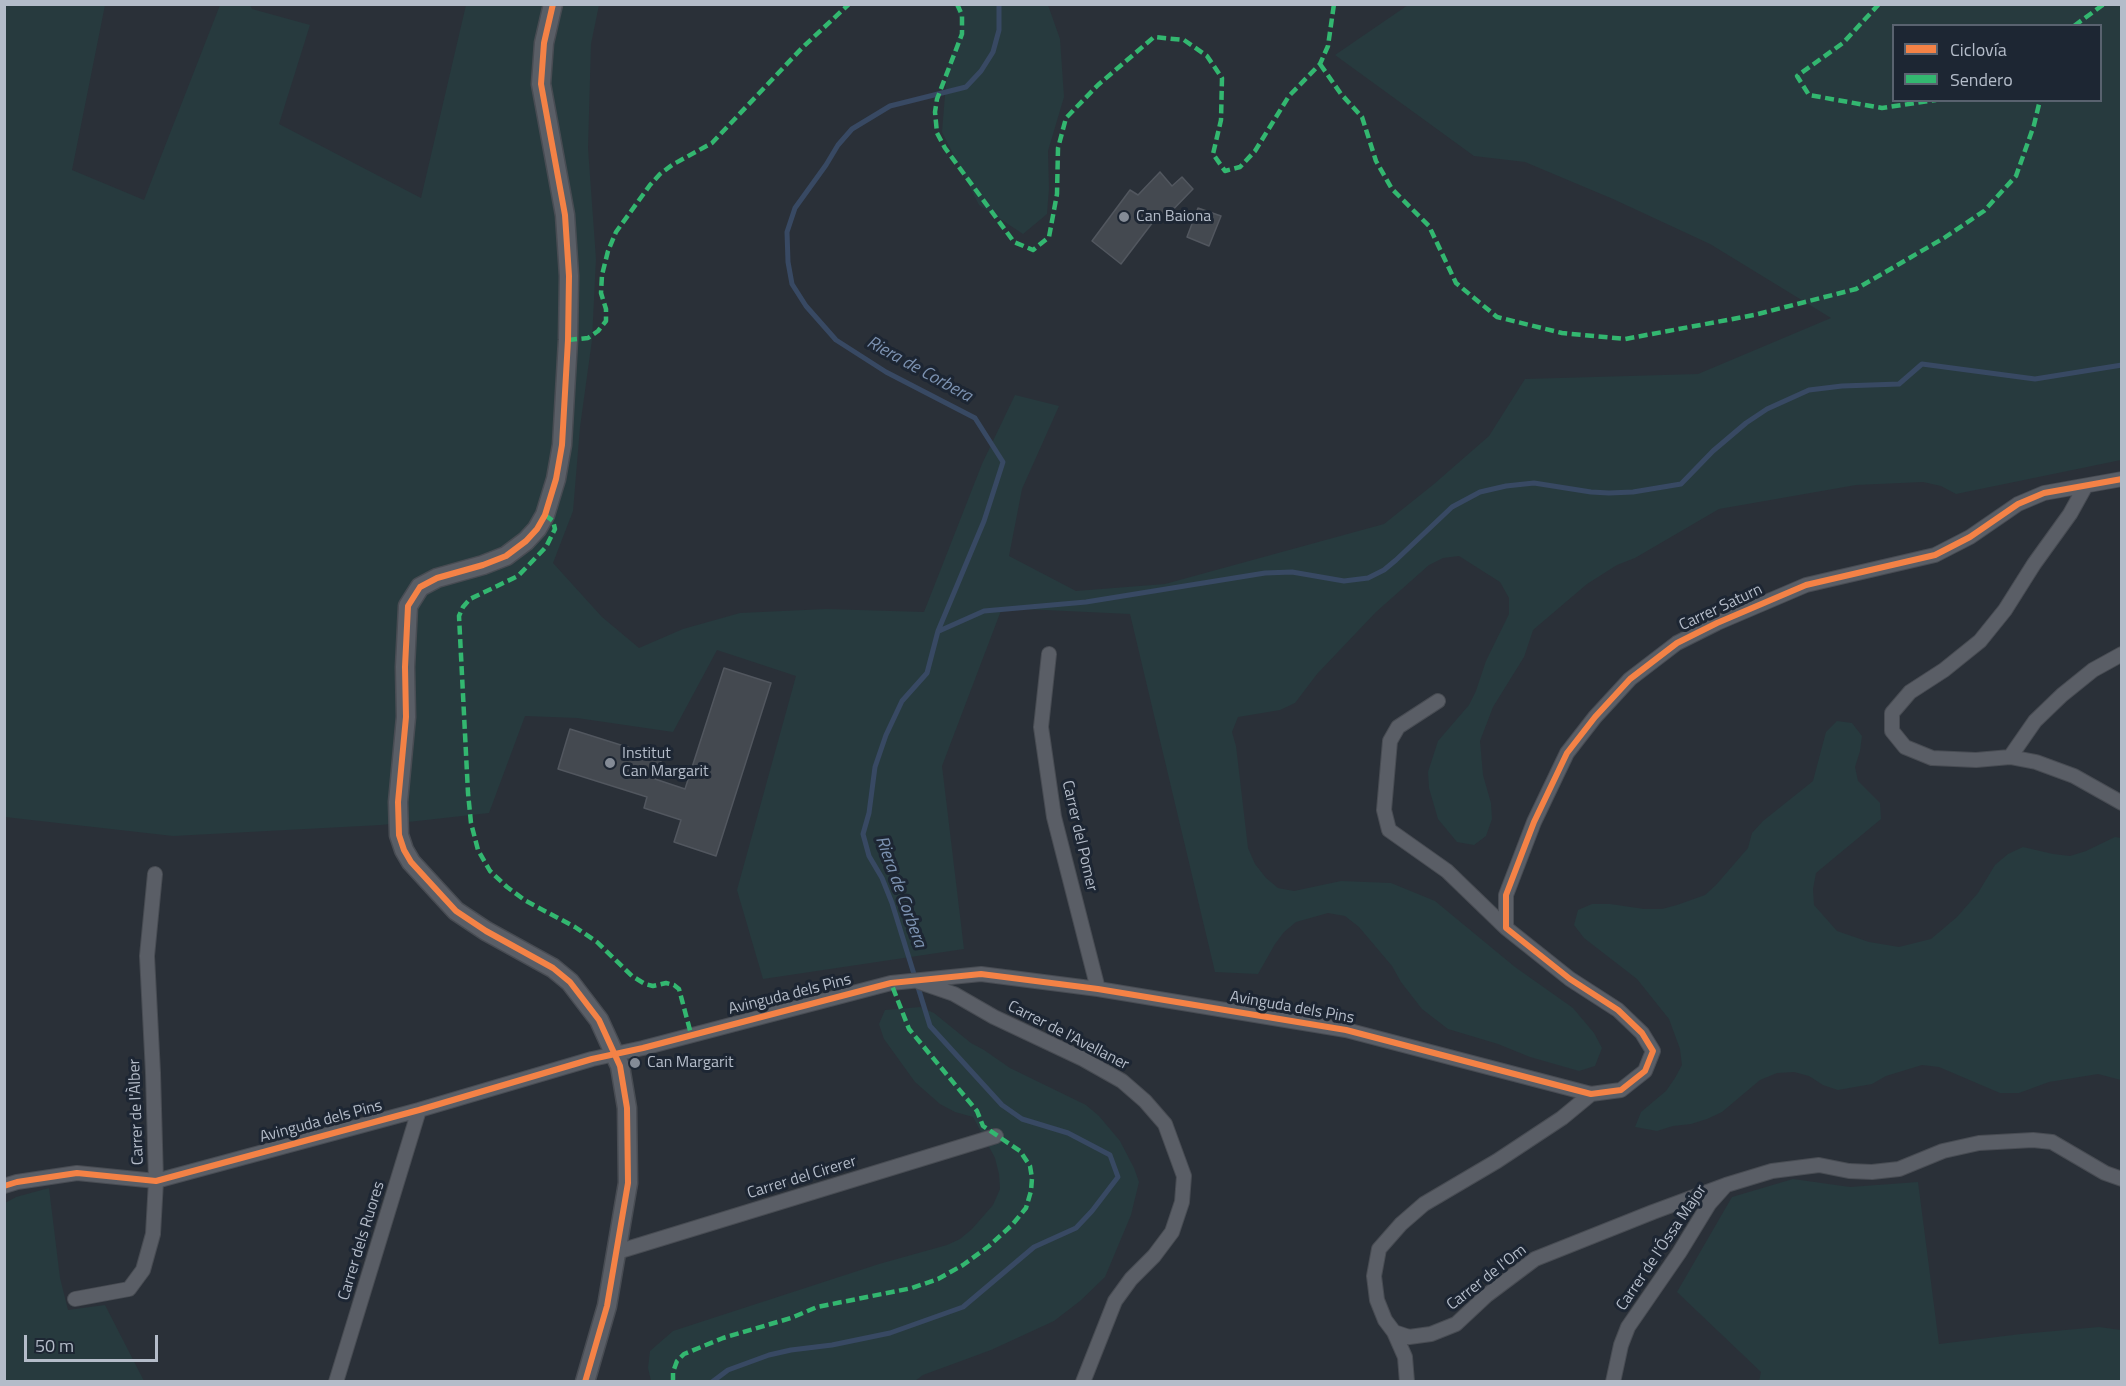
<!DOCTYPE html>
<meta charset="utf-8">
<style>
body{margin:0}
#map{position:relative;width:2126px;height:1386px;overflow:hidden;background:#2a3038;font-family:"Titillium Web",sans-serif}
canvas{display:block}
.frame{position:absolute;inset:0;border:6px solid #b4bcc9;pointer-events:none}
.legend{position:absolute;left:1892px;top:24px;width:210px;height:78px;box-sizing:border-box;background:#1d2633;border:2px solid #59626f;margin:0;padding:8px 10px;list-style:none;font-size:18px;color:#b4bcc9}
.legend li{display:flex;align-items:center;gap:12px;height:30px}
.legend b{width:30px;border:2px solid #59626f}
.scale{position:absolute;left:24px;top:1335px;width:134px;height:27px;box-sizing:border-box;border:3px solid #b4bcc9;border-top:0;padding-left:8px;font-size:18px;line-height:21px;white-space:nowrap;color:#b4bcc9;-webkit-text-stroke:4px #1d2633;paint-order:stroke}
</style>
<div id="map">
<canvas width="2126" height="1386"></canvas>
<div class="frame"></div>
<ul class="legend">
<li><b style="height:8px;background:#f48246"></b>Ciclovía</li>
<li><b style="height:8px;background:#33b770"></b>Sendero</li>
</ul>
<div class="scale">50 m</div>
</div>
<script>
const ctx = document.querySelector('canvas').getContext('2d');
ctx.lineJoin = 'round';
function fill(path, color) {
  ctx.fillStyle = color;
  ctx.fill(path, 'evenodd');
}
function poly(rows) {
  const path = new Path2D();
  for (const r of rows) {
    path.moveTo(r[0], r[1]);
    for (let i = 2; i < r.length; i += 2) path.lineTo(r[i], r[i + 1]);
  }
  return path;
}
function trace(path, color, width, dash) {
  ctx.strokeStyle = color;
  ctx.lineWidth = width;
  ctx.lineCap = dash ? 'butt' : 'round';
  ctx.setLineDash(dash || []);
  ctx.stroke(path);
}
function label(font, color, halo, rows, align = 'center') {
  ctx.font = font + ' "Titillium Web",sans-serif';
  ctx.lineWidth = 6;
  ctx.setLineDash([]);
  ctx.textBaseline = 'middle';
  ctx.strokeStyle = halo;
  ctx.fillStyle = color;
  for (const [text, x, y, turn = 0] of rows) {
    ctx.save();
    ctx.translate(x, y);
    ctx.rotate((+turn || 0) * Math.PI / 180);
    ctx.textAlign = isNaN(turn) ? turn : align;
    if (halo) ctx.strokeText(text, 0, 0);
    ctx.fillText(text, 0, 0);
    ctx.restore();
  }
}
fill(poly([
 [5,5,105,5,72,170,144,200,220,5,250,5,252,9,310,25,279,124,421,198,466,5,599,5,591,44,588,148,596,259,592,340,580,427,573,511,553,563,602,617,639,648,683,629,740,613,826,609,924,612,982,464,1015,395,1059,406,1022,489,1009,556,1076,591,1165,584,1384,524,1434,484,1489,436,1525,379,1698,374,1831,318,1710,244,1613,199,1525,162,1474,156,1335,55,1408,5,2121,5,2121,460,1956,494,1941,486,1923,482,1856,485,1719,509,1635,558,1617,565,1587,584,1533,630,1524,657,1493,707,1480,741,1483,775,1491,803,1492,819,1486,836,1474,845,1457,842,1438,819,1429,788,1428,772,1438,741,1469,705,1476,691,1486,661,1509,614,1509,598,1500,582,1459,556,1443,558,1429,565,1376,612,1317,674,1295,703,1280,710,1238,717,1232,732,1236,746,1248,848,1255,864,1266,878,1278,888,1294,891,1341,881,1391,883,1435,901,1515,967,1573,1008,1594,1033,1602,1048,1595,1066,1579,1071,1530,1057,1498,1044,1448,1029,1422,1009,1401,982,1392,966,1359,927,1345,916,1328,913,1296,922,1284,932,1275,944,1258,974,1215,972,1130,614,1002,608,942,766,964,949,763,979,737,890,796,676,717,650,673,732,577,718,525,716,489,813,381,825,173,836,5,817],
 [1894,26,2100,26,2100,100,1894,100],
 [954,5,1048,5,1060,39,1064,97,1048,151,1049,189,1047,214,1023,234,979,205,942,132,947,70,962,24],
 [1837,721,1852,723,1862,736,1860,751,1855,767,1858,781,1880,803,1881,819,1816,873,1813,889,1814,905,1837,931,1869,942,1899,947,1931,939,1957,917,1978,893,1995,865,2008,854,2023,847,2053,854,2070,856,2086,851,2115,837,2121,838,2121,1080,2098,1074,2049,1082,2019,1093,2000,1093,1939,1067,1922,1065,1886,1076,1872,1084,1838,1090,1823,1085,1809,1076,1794,1072,1777,1073,1760,1080,1722,1112,1707,1119,1691,1124,1673,1126,1657,1131,1635,1127,1641,1112,1666,1091,1675,1078,1682,1065,1680,1049,1669,1019,1637,979,1584,938,1574,925,1578,910,1592,904,1610,904,1644,909,1662,909,1677,905,1705,895,1716,885,1748,848,1752,833,1763,821,1813,781,1826,732],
 [920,1007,934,1013,971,1043,984,1050,1010,1068,1086,1105,1099,1116,1120,1141,1134,1168,1139,1182,1131,1215,1105,1277,1080,1301,1054,1321,991,1350,923,1375,915,1381,651,1381,648,1368,650,1351,673,1331,879,1264,947,1245,960,1239,972,1229,993,1205,1000,1189,999,1174,995,1158,973,1117,955,1112,940,1104,915,1082,884,1039,879,1024,885,1010],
 [1793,1179,1850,1187,1918,1182,1939,1344,2021,1334,2099,1327,2121,1330,2121,1381,1759,1381,1761,1372,1677,1292,1732,1197],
 [49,1188,60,1278,68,1310,105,1305,144,1381,5,1381,5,1203,16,1197]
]), '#273a3e');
trace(poly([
 [939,631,984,611,1086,602,1265,573,1292,572,1344,581,1368,578,1384,570,1396,560,1452,507,1480,492,1506,486,1534,483,1591,492,1609,493,1633,492,1681,484,1713,451,1746,423,1767,409,1809,390,1842,386,1899,384,1922,364,2035,379,2122,365],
 [712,1382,728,1370,769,1355,791,1350,832,1345,890,1333,963,1307,1034,1247,1076,1228,1092,1211,1118,1177,1110,1155,1068,1133,1022,1119,1002,1105,930,1026,892,903,882,878,869,856,863,834,869,813,875,767,886,735,902,701,927,673,938,631,984,521,1003,462,975,418,886,372,836,340,806,306,792,284,788,262,787,232,795,208,826,165,838,145,852,129,890,106,966,87,981,71,993,52,999,30,999,4]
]), '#384963', 5);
const building = poly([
 [1160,172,1172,186,1182,177,1193,189,1161,222,1156,218,1121,264,1092,241,1130,190,1138,195,1160,172],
 [1198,208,1221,216,1209,246,1187,237,1198,208],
 [724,668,771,683,716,856,674,842,681,820,644,808,647,797,558,769,570,729,662,758,655,779,685,789,724,668]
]);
fill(building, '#444950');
trace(building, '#52575f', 1.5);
const minor = poly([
 [2085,487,2070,514,2034,564,2005,610,1980,641,1944,670,1910,692,1892,713,1892,731,1905,747,1932,758,1976,760,2010,757,2036,762,2074,776,2122,803],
 [1049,654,1041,727,1054,817,1098,989],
 [1438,701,1398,727,1390,741,1384,810,1389,830,1447,871,1506,928],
 [2010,757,2035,721,2062,695,2093,670,2122,654],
 [919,982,954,994,994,1017,1083,1059,1122,1081,1145,1101,1165,1124,1184,1176,1182,1202,1172,1232,1154,1256,1131,1279,1115,1301,1083,1382],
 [1591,1094,1562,1118,1497,1161,1424,1204,1401,1224,1379,1249,1374,1276,1377,1300,1385,1320,1394,1332,1409,1337,1431,1334,1456,1324,1487,1295,1535,1259,1653,1212,1726,1185],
 [4,1186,17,1182,77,1173,156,1181,419,1110,592,1059,643,1048,891,983,981,974,1098,989,1346,1030,1591,1094,1621,1090,1645,1071,1653,1051,1642,1033,1618,1010,1570,979,1506,928,1506,895,1534,822,1567,753,1595,717,1630,679,1677,643,1717,623,1806,585,1935,555,1970,537,2018,504,2044,493,2122,479],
 [617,1252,996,1136],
 [75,1299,129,1289,143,1270,153,1234,156,1181,153,1073,147,956,155,874],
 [1394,1332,1405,1357,1407,1382],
 [336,1382,419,1110],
 [1613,1382,1621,1345,1628,1327,1679,1253,1709,1204,1726,1185,1772,1171,1819,1165,1849,1171,1872,1172,1899,1169,1943,1151,1979,1143,2033,1140,2052,1142,2105,1173,2122,1179]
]);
const tertiary = poly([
 [553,4,544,43,541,84,565,215,569,276,568,340,562,445,556,479,545,515,537,529,526,541,506,556,483,565,437,578,420,587,408,606,405,667,406,717,398,802,399,835,404,850,411,862,456,911,486,931,553,968,570,982,599,1020,620,1066,627,1108,628,1183,607,1306,585,1382]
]);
trace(minor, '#484c53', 16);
trace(tertiary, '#484c53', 21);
trace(minor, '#5a5e66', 14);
trace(tertiary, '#5a5e66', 18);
trace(poly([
 [957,4,962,15,962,34,937,99,935,112,937,133,945,148,1014,242,1033,250,1049,237,1057,194,1058,148,1066,118,1098,85,1154,37,1184,40,1207,56,1222,78,1221,120,1213,154,1225,171,1240,167,1255,151,1289,96,1320,64,1328,46,1334,4],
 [1879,4,1843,43,1797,76,1809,95,1882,108,1936,100],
 [2074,26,2104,4],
 [1320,64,1341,94,1362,117,1376,161,1392,189,1429,226,1456,283,1497,317,1562,333,1625,339,1754,315,1856,289,1944,238,1984,211,2016,176,2034,125,2040,100],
 [568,340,588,338,598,331,606,321,606,309,601,293,602,275,608,251,616,232,650,185,660,174,672,165,712,143,802,48,849,4],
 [545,515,553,521,555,529,546,547,518,576,470,599,463,607,459,616,468,793,471,823,478,850,490,871,507,887,526,901,575,927,597,942,632,976,645,984,653,986,666,983,674,985,679,989,691,1034],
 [673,1382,673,1372,677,1361,684,1354,723,1338,791,1318,817,1307,912,1288,938,1279,963,1265,989,1246,1012,1225,1026,1208,1031,1191,1032,1178,1030,1166,1020,1151,983,1126,977,1111,909,1029,891,983]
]), '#33b770', 4.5, [9, 4.5]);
trace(poly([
 [553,4,544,43,541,84,565,215,569,276,568,340,562,445,556,479,545,515,537,529,526,541,506,556,483,565,437,578,420,587,408,606,405,667,406,717,398,802,399,835,404,850,411,862,456,911,486,931,553,968,570,982,599,1020,620,1066,627,1108,628,1183,607,1306,585,1382],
 [4,1186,17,1182,77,1173,156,1181,419,1110,592,1059,643,1048,891,983,981,974,1098,989,1346,1030,1591,1094,1621,1090,1645,1071,1653,1051,1642,1033,1618,1010,1570,979,1506,928,1506,895,1534,822,1567,753,1595,717,1630,679,1677,643,1717,623,1806,585,1935,555,1970,537,2018,504,2044,493,2122,479]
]), '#f48246', 6);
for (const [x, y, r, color] of [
 [1124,217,6,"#848b96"],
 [610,763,6,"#848b96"],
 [635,1063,6,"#848b96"]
]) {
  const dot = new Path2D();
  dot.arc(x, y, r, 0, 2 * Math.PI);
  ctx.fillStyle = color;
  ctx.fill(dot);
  trace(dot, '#1d2633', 2);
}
label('16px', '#b4bcc9', '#1d2633', [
 ["Can Baiona",1136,217],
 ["Institut",622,754],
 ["Can Margarit",622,772],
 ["Can Margarit",647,1063]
], 'left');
label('16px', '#b4bcc9', '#1d2633', [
 ["Carrer Saturn",1721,608,-25],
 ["Carrer del Pomer",1079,836,77],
 ["Avinguda dels Pins",790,995,-14],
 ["Avinguda dels Pins",1292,1008,10],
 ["Carrer de l'Avellaner",1068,1036,27],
 ["Carrer de l'Àlber",137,1112,-92],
 ["Avinguda dels Pins",321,1122,-15],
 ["Carrer del Cirerer",802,1178,-17],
 ["Carrer dels Ruores",362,1241,-73],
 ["Carrer de l'Óssa Major",1662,1248,-56],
 ["Carrer de l'Om",1487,1278,-38]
]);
label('italic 18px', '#7c92b1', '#1d2633', [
 ["Riera de Corbera",919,370,29],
 ["Riera de Corbera",900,892,70]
]);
</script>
